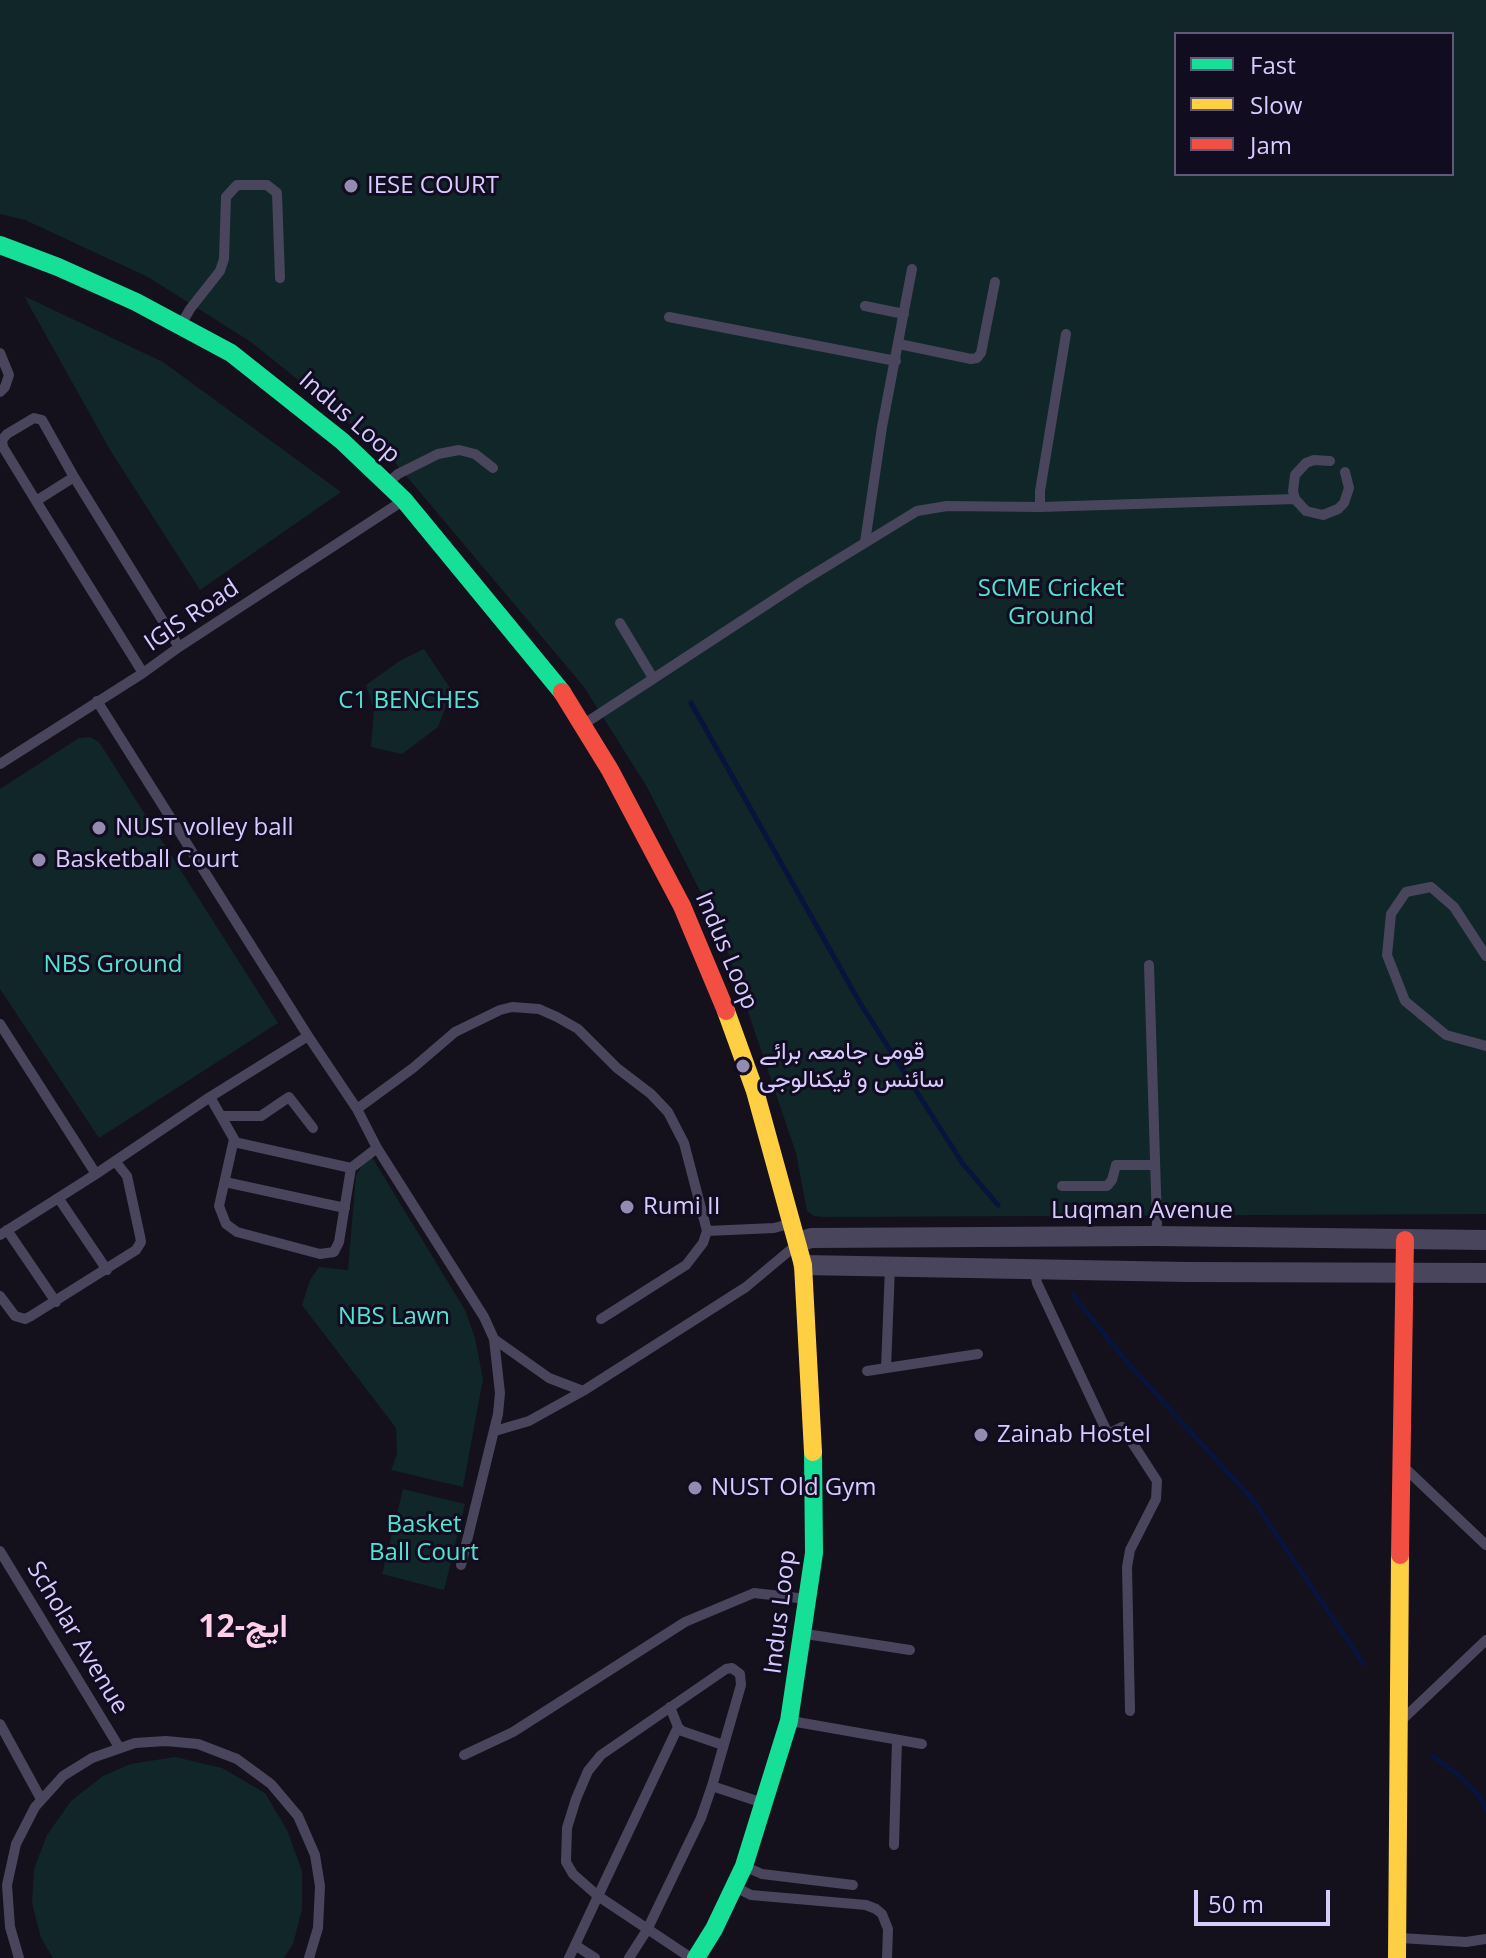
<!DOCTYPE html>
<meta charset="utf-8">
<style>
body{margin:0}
#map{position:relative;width:1486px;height:1958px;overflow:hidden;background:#14111c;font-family:"Open Sans",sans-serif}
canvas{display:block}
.legend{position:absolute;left:1174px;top:32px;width:280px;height:144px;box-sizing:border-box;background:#120c21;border:2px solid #61597a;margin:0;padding:10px 14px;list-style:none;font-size:24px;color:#d8ccff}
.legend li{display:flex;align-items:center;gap:16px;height:40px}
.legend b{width:40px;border:2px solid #61597a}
.scale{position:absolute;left:1194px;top:1890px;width:136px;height:36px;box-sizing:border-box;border:4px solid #d8ccff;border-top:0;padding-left:10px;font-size:24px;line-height:28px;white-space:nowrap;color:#d8ccff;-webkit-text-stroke:6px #120c21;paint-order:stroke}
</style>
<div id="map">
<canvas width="1486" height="1958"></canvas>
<ul class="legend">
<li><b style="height:10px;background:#16e098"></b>Fast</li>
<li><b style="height:10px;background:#ffcf43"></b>Slow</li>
<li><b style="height:10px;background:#f24e42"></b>Jam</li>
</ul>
<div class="scale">50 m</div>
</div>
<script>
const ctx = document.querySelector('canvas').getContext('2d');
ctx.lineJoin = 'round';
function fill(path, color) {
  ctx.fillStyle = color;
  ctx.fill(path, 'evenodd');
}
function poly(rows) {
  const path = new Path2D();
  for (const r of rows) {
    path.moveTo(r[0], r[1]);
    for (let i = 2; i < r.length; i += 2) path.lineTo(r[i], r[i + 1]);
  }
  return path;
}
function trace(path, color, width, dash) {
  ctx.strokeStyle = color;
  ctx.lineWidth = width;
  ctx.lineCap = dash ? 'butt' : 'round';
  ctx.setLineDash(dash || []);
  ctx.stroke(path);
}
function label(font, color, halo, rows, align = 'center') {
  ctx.font = font + ' "Open Sans",Vazirmatn,sans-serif';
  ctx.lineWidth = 6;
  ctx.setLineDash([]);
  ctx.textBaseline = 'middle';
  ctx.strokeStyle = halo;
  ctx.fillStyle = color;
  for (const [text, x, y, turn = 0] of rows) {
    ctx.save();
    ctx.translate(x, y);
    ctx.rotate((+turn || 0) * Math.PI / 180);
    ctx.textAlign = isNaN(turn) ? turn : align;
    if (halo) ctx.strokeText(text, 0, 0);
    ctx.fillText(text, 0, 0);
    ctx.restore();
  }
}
fill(poly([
 [0,0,1486,0,1486,1214,824,1217,814,1216,807,1211,796,1153,721,932,647,787,584,687,392,459,292,375,251,342,148,277,25,220,0,214],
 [1176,34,1452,34,1452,174,1176,174],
 [24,296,163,362,341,492,200,590,110,450],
 [424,649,452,691,438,727,402,754,371,747,374,710,366,685,401,660],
 [90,737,99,742,278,1023,99,1138,0,989,0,789,79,738],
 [370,1154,465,1310,475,1338,483,1379,463,1487,391,1470,397,1454,396,1428,302,1305,310,1280,319,1267,348,1270,356,1175],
 [403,1489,465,1504,444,1590,382,1574],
 [175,1757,222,1768,265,1793,287,1830,302,1871,302,1910,293,1944,284,1958,53,1958,41,1938,32,1903,34,1869,47,1835,71,1801,103,1776,130,1764]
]), '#102629');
trace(poly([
 [691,703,860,1003,963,1164,998,1205],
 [1073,1295,1126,1361,1253,1500,1363,1663],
 [1433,1756,1462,1778,1480,1797,1486,1811]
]), '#08143c', 5);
trace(poly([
 [865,306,904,314],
 [669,317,896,361],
 [182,323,190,309,220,271,224,259,226,197,237,185,267,185,277,193,280,278],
 [899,344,971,359,977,358,981,353,995,282],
 [0,353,9,375,5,387,0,392],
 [1330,461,1314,460,1306,463,1295,475,1293,491,1295,499,1306,511,1323,515,1338,509,1344,503,1349,488,1345,472],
 [389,482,398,474,438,454,459,450,475,454,493,468],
 [36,501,3,447,2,440,7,434,34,418,42,420,74,477],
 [1040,507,1040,491,1066,334],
 [865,542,882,427,912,269],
 [620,623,653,678],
 [143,673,36,501,74,477,179,647],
 [584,724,801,582,917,511,947,506,1040,507,1295,499],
 [0,764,143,673,179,647,404,500],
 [1486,956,1454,907,1431,887,1406,892,1391,914,1387,955,1405,1001,1446,1035,1486,1046],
 [1149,965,1157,1224,1155,1236],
 [0,1024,96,1174,210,1097,308,1036,97,701],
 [308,1036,357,1109,377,1148,484,1317,494,1339,500,1393,498,1414,461,1565],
 [210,1097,234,1139,219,1206,226,1224,237,1232,320,1254,334,1252,339,1242,351,1168],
 [357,1109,413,1068,455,1032,500,1010,512,1007,539,1009,557,1017,578,1029,617,1068,651,1094,668,1112,684,1143,707,1231,703,1243,686,1265,601,1319],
 [222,1116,261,1116,289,1097,313,1128],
 [234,1142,351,1168,377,1148],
 [225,1182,345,1208],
 [1062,1186,1107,1186,1112,1180,1116,1165,1153,1165],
 [59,1199,107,1270],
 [7,1230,56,1302],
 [707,1231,774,1228,789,1224],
 [0,1235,96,1174],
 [1034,1269,1037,1283,1108,1434,1122,1427,1157,1481,1156,1499,1130,1550,1127,1567,1130,1711],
 [0,1296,15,1316,25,1319,31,1316,136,1250,141,1242,140,1236,127,1176,115,1161],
 [494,1339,549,1378,583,1391],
 [886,1368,890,1267],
 [867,1371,978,1354],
 [495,1431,529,1421,583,1391,746,1287,795,1246],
 [1408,1471,1486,1545],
 [0,1551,119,1747],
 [806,1634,910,1650],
 [670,1707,678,1727,682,1731,723,1745],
 [1403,1719,1486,1640],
 [791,1721,922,1744],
 [0,1724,41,1799],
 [678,1727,598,1896,691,1958],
 [464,1755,513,1732,685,1622,754,1593,807,1599],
 [712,1786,763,1803],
 [894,1845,897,1740],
 [746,1867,762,1874,853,1885],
 [737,1888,751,1895,866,1905,876,1909,882,1914,888,1929,887,1958],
 [1400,1938,1466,1942,1486,1939],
 [575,1945,595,1958],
 [19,1958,10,1927,7,1885,16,1844,35,1807,63,1776,92,1758,135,1743,166,1741,198,1744,237,1759,271,1784,298,1816,315,1855,320,1886,318,1928,309,1958],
 [569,1958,598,1896,573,1874,566,1862,567,1828,576,1799,588,1771,601,1755,726,1669,732,1668,740,1674,741,1685,712,1786,701,1818,647,1930,629,1958]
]), '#49455d', 10);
trace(poly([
 [799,1242,811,1238,1155,1236,1486,1240],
 [803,1265,1187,1272,1486,1273]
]), '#49455d', 20);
trace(poly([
 [0,245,58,267,136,302,231,353,342,441,404,500,562,692],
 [696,1958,714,1929,744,1866,789,1721,814,1553,813,1452]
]), '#16e098', 18);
trace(poly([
 [726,1011,755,1091,803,1265,813,1452],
 [1397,1958,1400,1555]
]), '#ffcf43', 18);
trace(poly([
 [562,692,610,770,682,906,726,1011],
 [1400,1555,1405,1240]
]), '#f24e42', 18);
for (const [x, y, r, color] of [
 [351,186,8,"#938bb0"],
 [99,828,8,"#938bb0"],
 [39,860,8,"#938bb0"],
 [743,1066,8,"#938bb0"],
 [627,1207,8,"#938bb0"],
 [981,1435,8,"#938bb0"],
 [695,1488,8,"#938bb0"]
]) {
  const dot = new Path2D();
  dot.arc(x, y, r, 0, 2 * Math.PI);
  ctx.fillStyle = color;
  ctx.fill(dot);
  trace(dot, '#120c21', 3);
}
label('24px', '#d8ccff', '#120c21', [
 ["IESE COURT",367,186],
 ["NUST volley ball",115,828],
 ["Basketball Court",55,860],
 ["قومی جامعہ برائے",759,1052],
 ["سائنس و ٹیکنالوجی",759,1080],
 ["Rumi II",643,1207],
 ["Zainab Hostel",997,1435],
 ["NUST Old Gym",711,1488]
], 'left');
label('24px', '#d8ccff', '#120c21', [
 ["Indus Loop",349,418,41],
 ["IGIS Road",192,616,-34],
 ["Indus Loop",726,951,67],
 ["Luqman Avenue",1142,1211],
 ["Indus Loop",781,1612,-83],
 ["Scholar Avenue",77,1638,59]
]);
label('24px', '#53e4d1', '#120c21', [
 ["SCME Cricket",1051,589],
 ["Ground",1051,617],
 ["C1 BENCHES",409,701],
 ["NBS Ground",113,965],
 ["NBS Lawn",394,1317],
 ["Basket",424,1525],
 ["Ball Court",424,1553]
]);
label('bold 32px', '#ffcee7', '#120c21', [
 ["ایچ-12",243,1628]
]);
</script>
